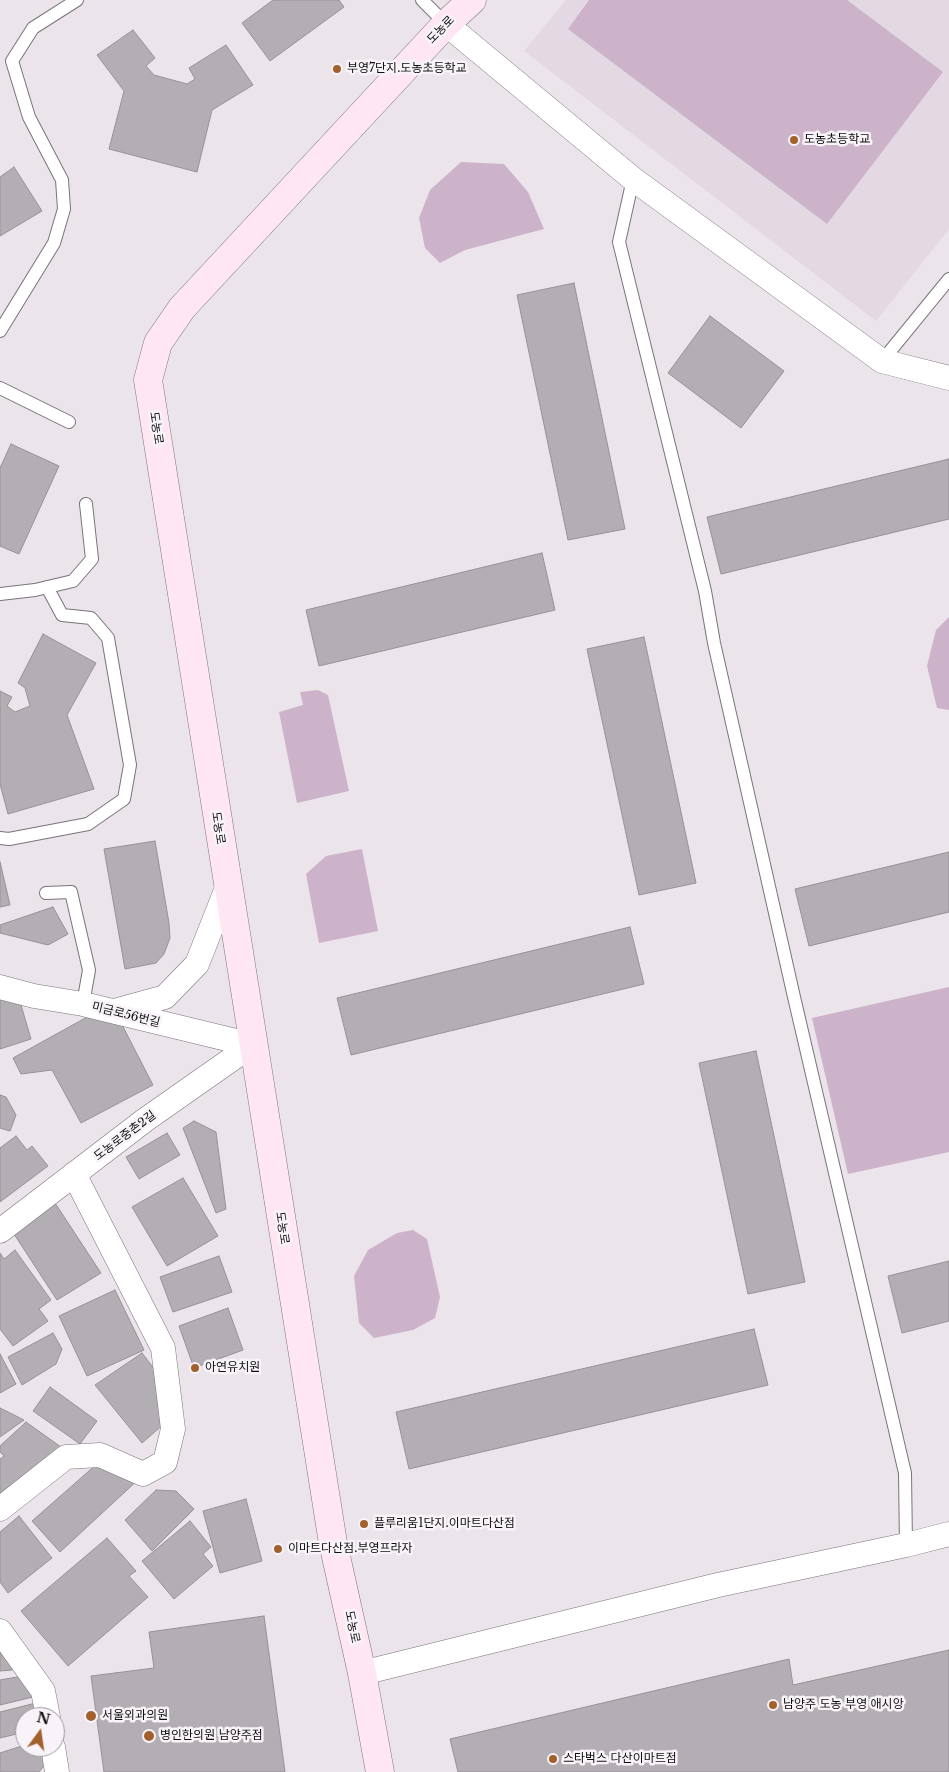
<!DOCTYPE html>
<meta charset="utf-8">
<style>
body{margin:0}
#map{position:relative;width:949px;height:1772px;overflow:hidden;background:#ebe5eb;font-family:"Libre Baskerville",serif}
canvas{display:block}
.north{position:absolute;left:15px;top:1707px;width:50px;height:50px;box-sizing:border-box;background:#f8f3f8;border:1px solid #9b979b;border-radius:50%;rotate:14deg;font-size:14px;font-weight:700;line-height:20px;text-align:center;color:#100e0f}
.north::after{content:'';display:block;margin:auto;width:18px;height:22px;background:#a2612c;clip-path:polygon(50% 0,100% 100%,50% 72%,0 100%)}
</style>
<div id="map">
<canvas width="949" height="1772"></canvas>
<div class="north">N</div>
</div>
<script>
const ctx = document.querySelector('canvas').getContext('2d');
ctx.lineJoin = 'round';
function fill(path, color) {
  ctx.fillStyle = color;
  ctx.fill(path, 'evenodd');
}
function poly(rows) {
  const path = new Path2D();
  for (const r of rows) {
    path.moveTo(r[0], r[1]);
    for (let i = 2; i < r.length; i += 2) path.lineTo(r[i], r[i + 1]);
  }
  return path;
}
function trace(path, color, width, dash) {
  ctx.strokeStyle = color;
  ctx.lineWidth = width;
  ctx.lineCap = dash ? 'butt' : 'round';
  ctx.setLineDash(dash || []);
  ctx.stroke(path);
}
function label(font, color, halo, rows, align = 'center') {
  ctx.font = font + ' "Libre Baskerville","Noto Sans KR",serif';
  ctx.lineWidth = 5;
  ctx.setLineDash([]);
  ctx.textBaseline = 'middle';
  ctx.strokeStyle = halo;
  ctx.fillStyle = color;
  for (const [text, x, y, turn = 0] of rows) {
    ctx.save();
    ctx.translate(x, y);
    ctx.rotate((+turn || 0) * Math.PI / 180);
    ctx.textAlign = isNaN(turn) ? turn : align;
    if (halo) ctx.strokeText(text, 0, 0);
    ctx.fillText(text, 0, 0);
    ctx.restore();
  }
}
fill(poly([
 [566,0,949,0,949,229,876,321,524,51]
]), '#e4d8e3');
fill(poly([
 [589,0,847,0,943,72,827,224,568,29],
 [461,162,504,164,528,192,544,229,465,250,440,263,425,248,419,218,430,190],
 [949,617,949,710,937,708,927,666,936,630],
 [318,690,328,695,349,791,297,803,279,712,303,705,300,692],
 [362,849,378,931,319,943,306,874,326,856],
 [949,987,949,1152,848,1174,812,1018],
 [413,1230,427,1239,440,1297,435,1318,413,1330,374,1338,359,1323,354,1276,368,1250,397,1233]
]), '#ccb3ca');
const building = poly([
 [273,0,339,0,344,7,270,61,242,23,273,0],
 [133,30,155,58,146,66,154,75,187,84,195,79,189,68,226,45,253,85,212,110,197,172,109,149,124,91,97,55,133,30],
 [14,167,42,211,0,236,0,177,14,167],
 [574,283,625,529,568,540,517,295,574,283],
 [710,316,784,371,741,428,668,373,710,316],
 [11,444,59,466,19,554,0,546,0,468,11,444],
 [949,459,949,519,721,574,707,517,949,459],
 [542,553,555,610,319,666,306,610,542,553],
 [43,634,96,663,67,715,94,789,8,814,0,784,0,691,12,697,7,706,15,712,30,706,25,688,18,683,43,634],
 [644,637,696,883,639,895,587,649,644,637],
 [155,841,169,923,170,938,164,954,156,963,125,969,104,849,155,841],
 [949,852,949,912,809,946,795,889,949,852],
 [0,862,10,905,0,907,0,862],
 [53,907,68,934,48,945,0,933,0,925,53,907],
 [630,927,644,984,351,1055,337,998,630,927],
 [0,998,21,1005,31,1039,0,1049,0,998],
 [98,1011,118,1017,153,1085,81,1123,52,1070,21,1074,13,1058,98,1011],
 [756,1051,805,1282,748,1294,699,1063,756,1051],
 [0,1095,6,1097,16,1115,10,1131,0,1128,0,1095],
 [194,1121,216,1132,226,1209,216,1213,183,1128,194,1121],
 [167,1133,180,1155,139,1179,126,1157,167,1133],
 [16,1136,27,1150,32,1146,48,1166,0,1202,0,1148,16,1136],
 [183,1178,218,1236,167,1266,132,1207,183,1178],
 [55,1203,101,1273,57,1300,12,1231,55,1203],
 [15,1250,51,1300,39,1309,48,1321,13,1346,0,1329,0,1253,4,1259,15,1250],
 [219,1256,232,1292,173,1312,160,1277,219,1256],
 [949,1261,949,1321,902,1333,888,1276,949,1261],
 [115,1290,144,1350,87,1376,59,1316,115,1290],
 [228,1308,243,1350,194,1368,179,1326,228,1308],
 [754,1329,768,1385,409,1469,396,1412,754,1329],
 [53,1333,62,1349,56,1364,22,1385,8,1357,53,1333],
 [142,1353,162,1379,164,1424,142,1443,95,1385,142,1353],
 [0,1354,16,1384,0,1393,0,1354],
 [50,1387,97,1421,80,1444,33,1411,50,1387],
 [0,1408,24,1420,0,1437,0,1408],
 [26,1422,68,1452,0,1494,0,1459,4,1456,0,1452,0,1446,26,1422],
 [98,1463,140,1478,60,1552,32,1521,98,1463],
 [156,1490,176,1491,194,1509,152,1551,125,1520,156,1490],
 [246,1499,262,1561,220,1573,203,1511,246,1499],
 [19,1516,52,1558,8,1593,0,1582,0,1532,19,1516],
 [190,1521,211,1547,203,1554,213,1566,174,1599,142,1561,190,1521],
 [107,1538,136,1571,129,1576,148,1597,68,1666,21,1611,107,1538],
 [264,1616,285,1772,104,1772,91,1676,154,1668,149,1632,264,1616],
 [949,1650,949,1772,458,1772,450,1739,789,1659,793,1685,949,1650],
 [10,1651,12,1670,0,1671,0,1652,10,1651],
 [29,1675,33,1697,0,1705,0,1680,29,1675],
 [40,1702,43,1717,25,1717,25,1732,0,1738,0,1712,40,1702],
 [25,1745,25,1747,48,1747,50,1758,39,1772,0,1772,0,1753,25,1745]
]);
fill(building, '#b3aeb3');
trace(building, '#979196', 1);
const lane = poly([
 [422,0,446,24],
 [633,179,619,242,705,591,714,643,794,997,905,1473,906,1545],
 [0,331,54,243,64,209,62,180,29,117,12,61,33,28,77,0],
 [882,361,949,279],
 [0,388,69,422],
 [0,594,35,590,73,581,92,559,86,504],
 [0,838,9,839,88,824,124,799,130,765,108,638,91,618,62,615,47,587],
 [46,893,71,892,89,970,83,1004]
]);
const street = poly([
 [446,24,633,179,882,361,949,378],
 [0,987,34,996,83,1004,252,1045],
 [114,1011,165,997,197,964,227,888],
 [0,1231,145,1120,252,1045],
 [0,1509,66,1457,100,1455,143,1474,165,1462,173,1429,163,1348,74,1174],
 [0,1631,43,1691,48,1717],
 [362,1673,718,1585,906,1545,949,1534],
 [53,1747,57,1772]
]);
const secondary = poly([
 [380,1772,362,1673,333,1543,148,380,158,343,182,308,446,24,472,0]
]);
trace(lane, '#797479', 14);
trace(street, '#797479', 25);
trace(secondary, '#797479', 29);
trace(lane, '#fff', 12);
trace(street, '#fff', 24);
trace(secondary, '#fee7f3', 28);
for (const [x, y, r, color] of [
 [337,69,5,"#a2612c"],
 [794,140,5,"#a2612c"],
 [195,1368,5,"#a2612c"],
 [364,1524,5,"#a2612c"],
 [278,1549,5,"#a2612c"],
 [773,1705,5,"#a2612c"],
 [91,1716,6,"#a2612c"],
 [149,1736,6,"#a2612c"],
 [553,1759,5,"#a2612c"]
]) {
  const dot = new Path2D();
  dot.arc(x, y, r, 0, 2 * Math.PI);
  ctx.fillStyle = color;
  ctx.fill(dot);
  trace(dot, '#f8f3f8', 2);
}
label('12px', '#100e0f', '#f8f3f8', [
 ["도농로",441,30,-46],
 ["도농로",156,428,81],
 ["도농로",218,828,81],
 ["미금로56번길",126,1015,14],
 ["도농로중촌2길",125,1136,-37],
 ["도농로",282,1228,81],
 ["도농로",352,1627,78]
]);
label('12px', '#100e0f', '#f8f3f8', [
 ["부영7단지.도농초등학교",347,69],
 ["도농초등학교",804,140],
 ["아연유치원",205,1368],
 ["플루리움1단지.이마트다산점",374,1524],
 ["이마트다산점.부영프라자",288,1549],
 ["남양주 도농 부영 애시앙",783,1705],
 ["서울외과의원",102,1716],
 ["병인한의원 남양주점",160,1736],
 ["스타벅스 다산이마트점",563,1759]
], 'left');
</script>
